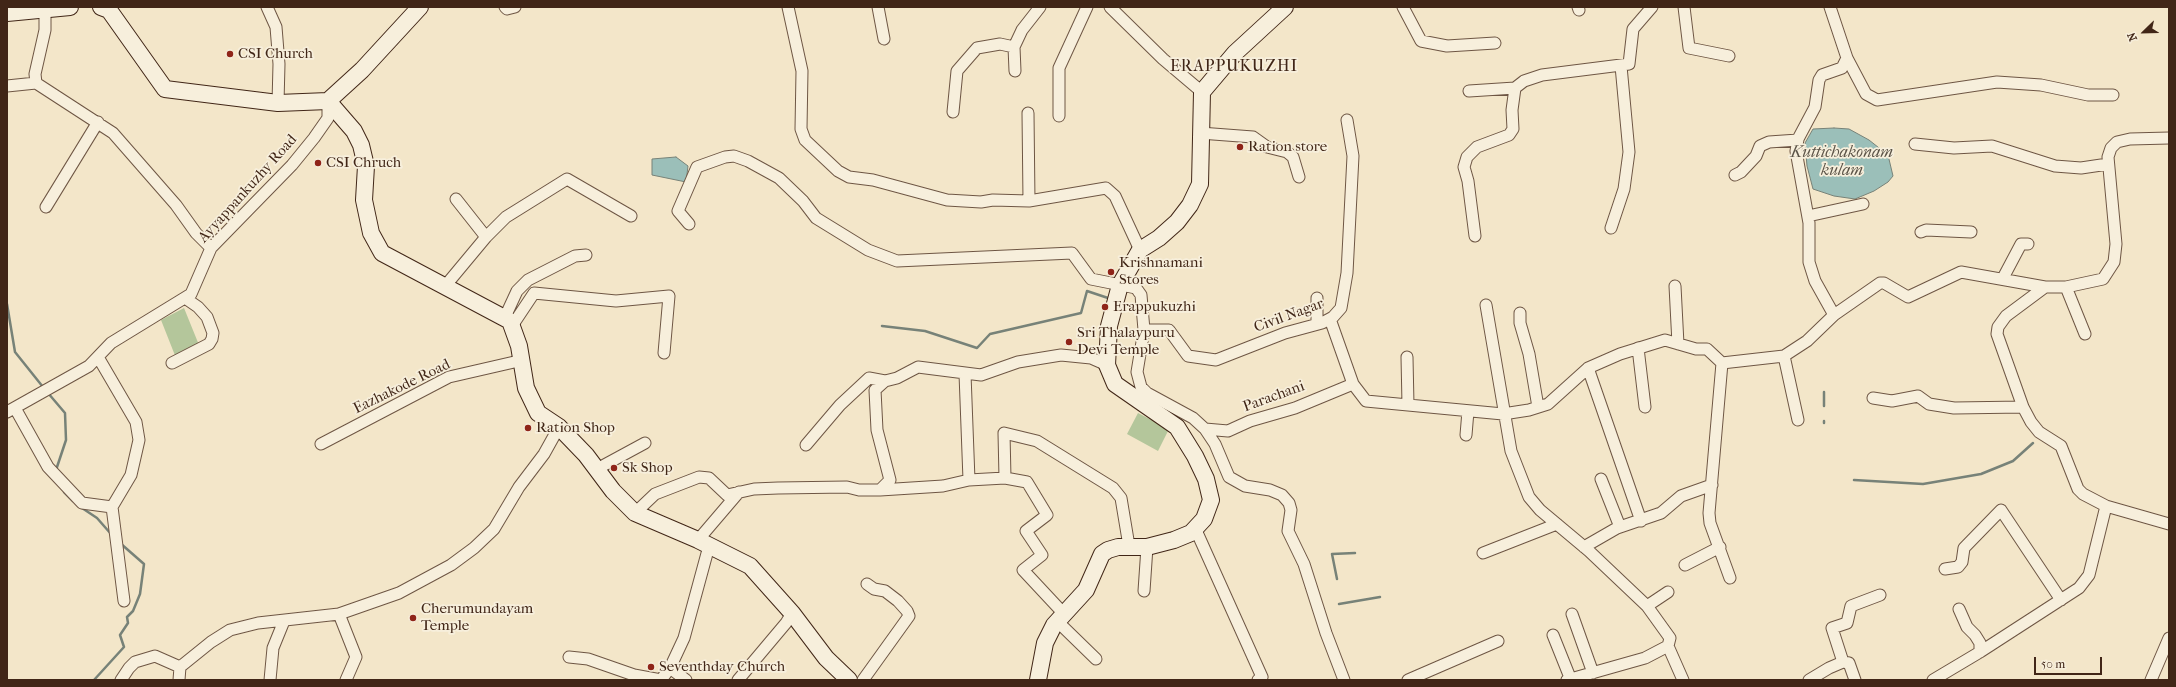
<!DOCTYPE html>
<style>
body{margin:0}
#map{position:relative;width:2176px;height:687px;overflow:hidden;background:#f3e6c9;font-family:"IM FELL French Canon",serif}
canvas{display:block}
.frame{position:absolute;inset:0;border:8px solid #412617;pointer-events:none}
.north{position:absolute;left:2124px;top:12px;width:40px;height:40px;-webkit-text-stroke:3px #f7efdc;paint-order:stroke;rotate:247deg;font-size:11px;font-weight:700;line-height:16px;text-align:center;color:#412617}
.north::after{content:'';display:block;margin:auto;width:14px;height:18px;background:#412617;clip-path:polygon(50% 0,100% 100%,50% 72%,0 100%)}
.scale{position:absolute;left:2034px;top:657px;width:68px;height:18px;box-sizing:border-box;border:2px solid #412617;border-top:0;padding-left:5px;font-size:12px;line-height:14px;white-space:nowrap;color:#412617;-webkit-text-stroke:3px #f7efdc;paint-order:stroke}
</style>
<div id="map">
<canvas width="2176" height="687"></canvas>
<div class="frame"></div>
<div class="north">N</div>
<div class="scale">50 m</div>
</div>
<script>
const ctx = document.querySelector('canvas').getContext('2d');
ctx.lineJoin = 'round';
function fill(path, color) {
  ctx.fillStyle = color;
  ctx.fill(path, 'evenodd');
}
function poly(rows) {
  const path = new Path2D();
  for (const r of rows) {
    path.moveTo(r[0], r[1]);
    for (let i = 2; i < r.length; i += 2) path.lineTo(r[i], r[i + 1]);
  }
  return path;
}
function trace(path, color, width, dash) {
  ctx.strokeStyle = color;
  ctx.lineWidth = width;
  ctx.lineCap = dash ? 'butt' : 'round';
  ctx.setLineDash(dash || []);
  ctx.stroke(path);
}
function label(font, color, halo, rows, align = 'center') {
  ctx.font = font + ' "IM FELL French Canon",serif';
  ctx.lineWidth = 3.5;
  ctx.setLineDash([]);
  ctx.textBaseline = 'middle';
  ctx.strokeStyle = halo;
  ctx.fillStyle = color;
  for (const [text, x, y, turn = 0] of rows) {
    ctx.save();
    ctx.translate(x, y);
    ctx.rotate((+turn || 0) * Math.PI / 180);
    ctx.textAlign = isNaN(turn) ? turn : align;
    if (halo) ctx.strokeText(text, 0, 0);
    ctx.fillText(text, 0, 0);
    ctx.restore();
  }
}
fill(poly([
 [184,308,199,345,176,358,161,320],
 [1138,413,1169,429,1158,451,1127,434]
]), '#b4c69b');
const water = poly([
 [1834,128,1849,129,1869,140,1888,155,1893,176,1888,182,1874,191,1855,199,1834,196,1813,189,1807,166,1805,143,1813,129,1834,128],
 [676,157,688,166,686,182,652,175,652,159,676,157]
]);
fill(water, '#9bbfb9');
trace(water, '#778278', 1);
trace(poly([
 [7,304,15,352,43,387],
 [1124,304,1131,306],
 [882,326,925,331,977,348,990,334,1081,313,1087,291,1108,298],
 [48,393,65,413,66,440,56,470],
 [1824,406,1824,392],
 [1824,421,1824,423],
 [1854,480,1923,484,1981,474,2013,461,2033,443],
 [64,492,73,501],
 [82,508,97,518,111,534],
 [1337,579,1332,554,1355,553],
 [1339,604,1380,597],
 [94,680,124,647,120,635,128,623,127,617,133,611,140,594,144,564,120,543]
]), '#778278', 2.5);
const street = poly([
 [267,7,276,27,279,64,278,103],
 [505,7,507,9,515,7],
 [788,7,802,71,801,129,805,140,838,171,849,177,873,180,947,200,981,202,993,200,1029,201,1106,188,1115,196,1140,250],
 [878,7,884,39],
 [1110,7,1163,59,1202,92],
 [1403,7,1421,41,1447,46,1495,43],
 [1578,7,1579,10],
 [1684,7,1689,48,1729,56],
 [1830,7,1847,58,1866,94,1877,100,1997,82,2041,85,2088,95,2113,95],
 [45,10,45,30,35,74,36,83,113,133,176,205,196,233,211,248],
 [1015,71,1014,47,1022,30,1040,7],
 [7,86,36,83],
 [1469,91,1515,88],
 [953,112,957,71,977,48,1000,44,1014,47],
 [1028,113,1029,201],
 [1059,116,1059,68,1087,7],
 [1200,133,1253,137,1267,147,1287,152,1293,157,1299,177],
 [1915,144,1954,148,1992,146,2055,166,2081,168,2108,164],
 [1735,175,1741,172,1756,156,1760,146,1769,142,1798,140],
 [456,199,486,237],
 [46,207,98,122],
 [1808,216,1863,204],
 [689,224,678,211,697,167,725,157,734,156,748,161,779,178,803,201,816,218,868,250,897,261,1072,253,1091,279,1136,288,1141,295,1144,330,1137,372,1141,387,1147,393,1193,418,1205,429,1215,444,1229,477,1245,486,1270,490,1282,495,1289,503,1291,510,1288,531,1304,564,1326,633,1344,680],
 [1611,228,1624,189,1629,152,1621,66],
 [1921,232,1926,230,1971,232],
 [1475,236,1468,181,1464,167,1467,157,1477,147,1509,135,1513,129,1512,110,1515,88,1524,81,1542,75,1629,64,1633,29,1652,7],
 [2003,278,2021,244,2028,244],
 [446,285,486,237,506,217,567,179,631,216],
 [1675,286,1678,344],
 [2045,287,2006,316,1998,327,1997,334,2023,407,2031,422,2039,432,2061,446,2078,489,2083,494,2106,506],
 [2066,287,2085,334],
 [1317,298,1317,324],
 [1486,305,1511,451,1529,497,1540,510,1589,551,1647,606,1670,638,1668,646,1645,658,1567,680],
 [1520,313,1520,323,1529,354,1538,407],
 [1834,315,1815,281,1809,262,1809,223,1796,151,1798,139,1815,107,1819,80,1822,75,1842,68,1847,58],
 [505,317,517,291,528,280,575,256,586,255],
 [1330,319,1353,384,1366,401,1503,414,1529,410,1548,404,1588,368,1620,354,1665,340,1696,349,1707,349,1722,363,1784,356,1807,341,1834,315,1880,283,1884,283,1908,297,1961,272,2045,287,2066,287,2103,279,2114,262,2116,244,2108,157,2111,148,2117,142,2130,139,2169,138],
 [512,326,534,293,616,301,669,296,664,353],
 [1144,330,1169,330,1188,356,1216,360,1285,333,1322,323,1333,317,1341,308,1347,273,1353,156,1347,120],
 [1638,348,1645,407],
 [1784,356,1798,420],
 [98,357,136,422,139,440,131,475,112,507,124,601],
 [1407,357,1408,405],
 [172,363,209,344,212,339,213,333,207,317,198,307,185,298],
 [1722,363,1709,513,1710,523,1730,578],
 [1588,368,1641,521],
 [965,374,969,480,1005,478,1004,433,1037,441,1113,488,1121,498,1129,546],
 [1873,398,1892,401,1918,396,1929,404,1954,408,2023,407],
 [15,408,48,467,82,503,112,507],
 [7,412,89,366,111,343,191,294,211,248,292,165,314,138,328,118,328,101],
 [1205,429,1228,431,1250,421,1295,408,1353,384],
 [1466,435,1468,411],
 [321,444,449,377,523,360],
 [806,445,840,405,869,378,885,381],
 [597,469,645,443],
 [1005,478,1027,482,1047,515,1026,531,1042,555,1023,570,1065,615],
 [1601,479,1620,527],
 [880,490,943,486,969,480],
 [635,513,655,494,699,477,709,478,727,495,754,489,778,488,847,487,859,490,880,490,890,480,877,430,875,390,885,381,897,378,918,367,981,375,1018,362,1061,355,1091,358,1107,365],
 [1195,528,1262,677,1258,680],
 [698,540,739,492],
 [1584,547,1617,528,1661,513,1681,496,1712,485],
 [1483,553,1557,524],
 [1685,565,1720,547],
 [1945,569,1958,567,1962,562,1964,548,2001,510,2061,600],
 [1144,591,1147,547],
 [1647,606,1668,592],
 [1959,609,1967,627,1975,635,1980,643,1980,652],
 [339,614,356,657,346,680],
 [1572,614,1593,673],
 [1058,622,1096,659],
 [1553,635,1571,680],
 [1668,646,1683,680],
 [569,657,588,659,634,675,661,680,670,668,686,680],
 [1843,662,1832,628,1847,623,1851,606,1880,595],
 [670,668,684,638,709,546],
 [121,680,129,668,135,662,155,656,180,667],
 [179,680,180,667,211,642,230,630,258,623,339,614,399,593,451,565,474,548,494,529,519,487,544,454,559,427],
 [270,680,273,648,284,621],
 [738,680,786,623,792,613],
 [863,680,909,616,907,611,898,601,885,591,874,589,867,584],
 [1408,680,1498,641],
 [1809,680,1829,668,1843,662,1849,663,1855,680],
 [1933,680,1980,652,2079,588,2089,575,2106,506,2169,524],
 [2151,680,2169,638]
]);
const secondary = poly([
 [101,7,109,10,165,89,278,103,328,101],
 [7,13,70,7],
 [328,101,354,131,361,145,366,166,364,200,371,233,382,253,510,321,519,346,526,388,538,413,559,427,586,455,613,491,635,513,698,540,750,566,792,613,826,658,849,680],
 [328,101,362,70,420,7],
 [1038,680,1045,643,1054,625,1086,590,1102,554,1108,550,1118,547,1147,547,1174,540,1191,533,1204,519,1211,500,1206,479,1195,456,1177,427,1115,384,1107,365,1109,326,1120,285,1140,250,1159,238,1177,222,1190,205,1200,184,1202,92,1235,53,1285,7]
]);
trace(street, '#6e5644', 13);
trace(secondary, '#412617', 18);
trace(street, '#f7efdc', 11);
trace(secondary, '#f7efdc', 16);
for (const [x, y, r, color] of [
 [230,54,4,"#8f2418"],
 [1240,147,4,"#8f2418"],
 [318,163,4,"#8f2418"],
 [1111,272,4,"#8f2418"],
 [1105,307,4,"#8f2418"],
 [1069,342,4,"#8f2418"],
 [528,428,4,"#8f2418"],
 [614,468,4,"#8f2418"],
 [413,618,4,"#8f2418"],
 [651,667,4,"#8f2418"]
]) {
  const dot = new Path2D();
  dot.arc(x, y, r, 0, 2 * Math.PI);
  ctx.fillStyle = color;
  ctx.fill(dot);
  trace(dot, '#f7efdc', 1.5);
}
label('15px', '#412617', '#f7efdc', [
 ["CSI Church",238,54],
 ["Ration store",1248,147],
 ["CSI Chruch",326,163],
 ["Krishnamani",1119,263],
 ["Stores",1119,280],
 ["Erappukuzhi",1113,307],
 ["Sri Thalaypuru",1077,333],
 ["Devi Temple",1077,350],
 ["Ration Shop",536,428],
 ["Sk Shop",622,468],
 ["Cherumundayam",421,609],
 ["Temple",421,626],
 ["Seventhday Church",659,667]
], 'left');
label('15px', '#412617', '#f7efdc', [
 ["Ayyappankuzhy Road",248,189,-48],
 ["Civil Nagar",1289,316,-20],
 ["Eazhakode Road",402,387,-26],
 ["Parachani",1274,397,-20]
]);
ctx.letterSpacing = '1px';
label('16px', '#412617', '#f7efdc', [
 ["ERAPPUKUZHI",1234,67]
]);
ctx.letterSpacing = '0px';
label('italic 16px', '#5c5448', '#f7efdc', [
 ["Kuttichakonam",1842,153],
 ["kulam",1842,171]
]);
</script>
